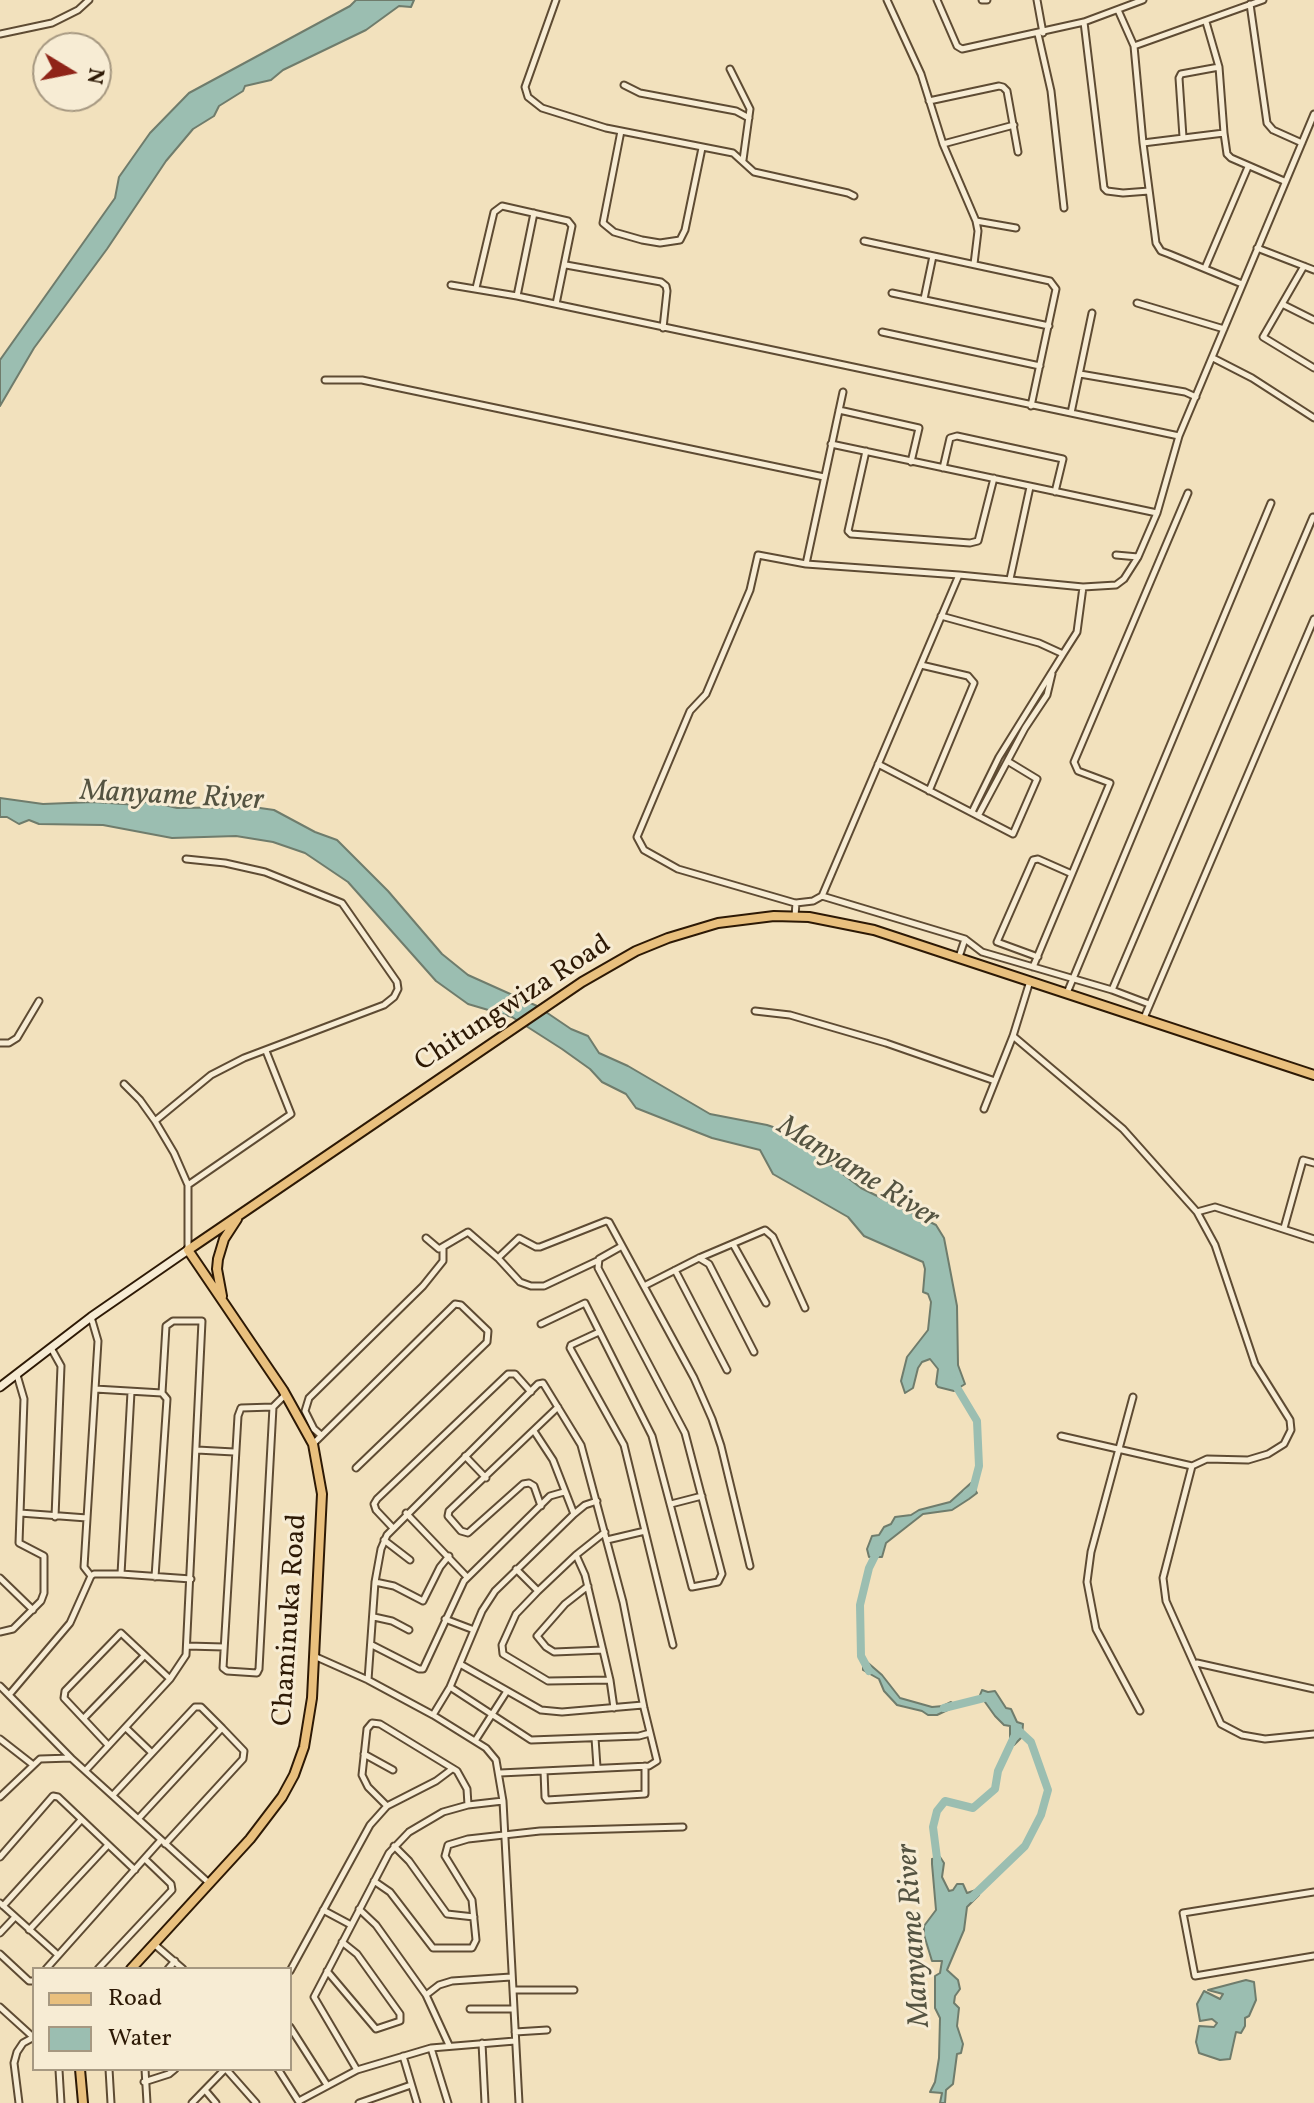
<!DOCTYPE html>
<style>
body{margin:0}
#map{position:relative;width:1314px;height:2103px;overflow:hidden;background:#f2e1bd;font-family:Vollkorn,serif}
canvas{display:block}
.legend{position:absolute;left:32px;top:1967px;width:260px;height:104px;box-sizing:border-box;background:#f7ecd4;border:2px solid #a69881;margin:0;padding:10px 14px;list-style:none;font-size:24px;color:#2d1905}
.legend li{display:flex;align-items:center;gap:16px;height:40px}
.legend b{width:40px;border:2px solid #a69881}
.north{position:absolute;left:32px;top:32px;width:80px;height:80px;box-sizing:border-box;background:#f7ecd4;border:2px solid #a69881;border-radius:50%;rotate:100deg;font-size:22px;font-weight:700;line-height:32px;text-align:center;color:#2d1905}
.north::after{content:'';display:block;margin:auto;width:28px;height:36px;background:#8f2418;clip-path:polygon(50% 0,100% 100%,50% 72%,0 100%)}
</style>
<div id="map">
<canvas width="1314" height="2103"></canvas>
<ul class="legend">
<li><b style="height:10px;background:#e9c07e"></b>Road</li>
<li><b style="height:22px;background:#9bbeb1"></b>Water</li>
</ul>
<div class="north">N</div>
</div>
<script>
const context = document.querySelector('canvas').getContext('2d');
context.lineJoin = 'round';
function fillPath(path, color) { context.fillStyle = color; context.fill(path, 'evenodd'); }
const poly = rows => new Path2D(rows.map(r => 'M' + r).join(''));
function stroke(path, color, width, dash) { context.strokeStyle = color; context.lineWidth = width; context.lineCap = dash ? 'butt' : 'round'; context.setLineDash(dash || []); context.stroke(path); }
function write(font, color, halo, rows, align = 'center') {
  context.font = font + ' Vollkorn,serif'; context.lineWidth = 6; context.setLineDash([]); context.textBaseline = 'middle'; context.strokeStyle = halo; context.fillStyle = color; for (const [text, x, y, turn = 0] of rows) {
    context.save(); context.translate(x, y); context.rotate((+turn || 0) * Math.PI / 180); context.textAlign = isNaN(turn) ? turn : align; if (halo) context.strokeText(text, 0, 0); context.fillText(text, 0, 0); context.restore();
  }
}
const water = poly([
 [356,0,414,0,411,7,399,6,366,30,283,70,271,80,245,86,243,91,219,106,214,116,193,129,166,161,107,249,34,348,0,406,0,360,115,198,119,177,150,133,189,93,350,6,356,0],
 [0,798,43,804,94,802,138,805,148,801,177,808,253,807,274,810,315,832,337,840,388,891,442,954,468,975,537,1006,571,1029,588,1036,599,1053,628,1066,710,1114,767,1125,788,1132,861,1188,936,1225,944,1238,957,1306,958,1365,965,1384,954,1391,938,1387,936,1384,938,1369,930,1359,922,1362,918,1368,913,1388,905,1393,901,1381,907,1357,928,1330,931,1302,928,1294,923,1292,925,1269,923,1262,864,1236,848,1217,773,1174,760,1150,712,1138,636,1108,626,1094,602,1082,590,1069,562,1049,512,1017,468,1004,436,981,348,882,305,853,273,842,236,836,172,838,103,825,39,824,29,820,19,824,7,817,0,817,0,798],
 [971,1483,977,1493,969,1499,952,1510,923,1514,886,1543,882,1557,869,1557,867,1549,872,1536,879,1535,884,1527,891,1524,895,1517,911,1515,919,1510,950,1502,971,1483],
 [867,1662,882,1675,900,1698,932,1707,943,1706,951,1702,956,1706,937,1715,928,1715,922,1711,897,1705,884,1691,879,1679,863,1670,863,1663,867,1662],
 [982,1690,988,1692,995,1691,1006,1708,1011,1709,1017,1722,1023,1724,1022,1737,1014,1745,1010,1744,1010,1726,1004,1725,995,1716,980,1695,982,1690],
 [940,1857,944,1863,942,1877,949,1891,953,1890,957,1884,963,1884,967,1893,976,1890,979,1895,967,1907,964,1930,947,1970,958,1980,960,1989,955,1996,954,2003,959,2008,957,2026,963,2044,961,2053,957,2054,953,2084,946,2090,945,2103,940,2103,942,2093,930,2092,935,2082,939,2058,940,2018,935,2008,935,1976,940,1973,942,1961,932,1961,924,1935,924,1926,936,1910,932,1864,932,1859,940,1857],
 [1246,1980,1254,1982,1256,2000,1249,2016,1245,2018,1245,2026,1241,2033,1236,2032,1230,2059,1220,2060,1199,2053,1196,2042,1199,2026,1214,2027,1217,2023,1212,2019,1200,2021,1197,2004,1204,1991,1220,1999,1223,1994,1208,1990,1246,1980]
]);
const river = poly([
 [953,1381,977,1421,979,1466,973,1489,967,1493],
 [869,1671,861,1656,860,1605,869,1568,878,1550],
 [944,1708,988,1697],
 [938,1866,933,1827,937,1811,945,1801,973,1808,995,1789,998,1771,1014,1737],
 [971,1898,1025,1846,1041,1815,1048,1790,1031,1742,1017,1729]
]);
const minor = poly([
 [556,0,525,87,528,97,542,108,606,128,733,153,754,172,848,193,854,196],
 [887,0,921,74,943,144,976,221,978,231,974,264],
 [937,0,957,46,962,49,1084,22,1143,0],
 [982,0,987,0],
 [1037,0,1043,33],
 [1250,4,1267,123,1273,130,1302,143],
 [1118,10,1134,46,1143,143,1156,243,1161,251,1169,254,1242,284],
 [1084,22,1104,188,1107,191,1123,193,1149,191],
 [0,34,52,23,78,10,89,0],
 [1038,34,1051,91,1064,208],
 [1134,46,1263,0],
 [730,69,750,109,743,160],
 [624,85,640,93,736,111,749,118],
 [929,101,999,86,1003,87,1007,91,1018,152],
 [621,131,603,223,614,232,642,240,660,243,680,240,685,230,702,148],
 [1224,133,1227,154,1231,158,1284,181],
 [1183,137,1179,78,1181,74,1219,67],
 [1143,143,1224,133,1219,67,1206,22],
 [943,144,1014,125],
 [976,221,1016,228],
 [864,241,1050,281,1056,289,1031,406],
 [1257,248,1314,270],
 [566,265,661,282,666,286,667,291,663,328],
 [1304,266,1263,337,1314,368],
 [1205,268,1248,167],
 [451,285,517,296,1071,413,1092,313],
 [476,288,494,212,502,206,568,221,572,226,556,304],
 [892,293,1049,326],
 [517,296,534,213],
 [924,299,933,256],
 [1137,303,1224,329],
 [1282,304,1314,320],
 [882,332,1040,366],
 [1213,358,1252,378,1314,418],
 [1080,374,1185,392,1196,397],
 [325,380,362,380,824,477],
 [839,410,919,428,911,462],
 [1071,413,1179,436],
 [831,444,1157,513],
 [866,451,848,531,851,534,970,543,978,541,994,478],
 [943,468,950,438,957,436,1063,459,1055,492],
 [1116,555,1138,557],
 [806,564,843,392],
 [1010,579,1030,487],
 [941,616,1039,643,1063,654,999,757,972,812],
 [1063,654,1077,632,1083,587],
 [921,665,968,676,974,683,929,791],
 [878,764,1013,834,1037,779,1009,762],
 [978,816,1025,728,1047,695,1052,674],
 [822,896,965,939,959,957],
 [795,903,678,869,644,850,637,837,690,711,706,694,750,590,758,555,806,564,959,575],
 [795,916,796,903,813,901,822,896,959,575,1083,587,1116,585,1124,579,1138,557,1157,513,1179,436,1314,114],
 [965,939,982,952,1112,990,1149,1004],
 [1038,957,997,942,1033,860,1038,859,1072,874],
 [1033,967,1110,783,1078,771,1074,762,1188,493],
 [1112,990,1313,517],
 [1067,993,1271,503],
 [755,1011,790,1015,886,1043,995,1081],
 [1144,1018,1314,619],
 [1013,1036,1123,1129,1197,1212,1215,1245,1255,1364,1290,1420,1291,1430,1284,1444,1268,1454,1248,1460,1207,1459,1192,1466,1163,1578,1166,1601,1221,1724,1242,1735,1265,1739,1314,1734],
 [0,1043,9,1043,17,1038,39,1001],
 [124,1084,140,1100,155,1121,174,1153,188,1185,188,1250],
 [984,1109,1013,1036,1030,981],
 [155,1121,211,1075,244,1058,384,1005,394,997,398,989,397,982,342,903,265,872,225,863,186,859],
 [188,1185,291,1114,266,1051],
 [1197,1212,1215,1207,1314,1239],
 [1284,1228,1303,1160,1314,1163],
 [426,1238,439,1249,468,1232,498,1258,519,1238,536,1247,540,1247,606,1221,609,1222,694,1378,712,1419,721,1446,750,1566],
 [733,1244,766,1303],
 [498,1258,520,1282,531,1286,544,1286,597,1261],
 [699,1258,709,1264,754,1352],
 [675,1270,727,1370],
 [644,1286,699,1258,765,1230,773,1237,805,1308],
 [91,1317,98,1341,84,1567,91,1576,94,1574,121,1574,191,1579],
 [541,1324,585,1303,652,1436,692,1587,718,1582,722,1574,685,1433,598,1268,599,1259,622,1246],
 [599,1332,571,1345,570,1348,624,1445,645,1531,607,1540],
 [51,1348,61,1366,55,1517],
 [95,1389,162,1393,167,1399,155,1577],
 [1133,1397,1091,1552,1087,1582,1096,1629,1140,1711],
 [273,1407,259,1669,257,1673,227,1671,223,1668,238,1416,241,1408,273,1407,286,1394],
 [534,1431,553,1460,574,1514],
 [321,1435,314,1429,305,1411,309,1398,423,1286,443,1261,443,1248],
 [1061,1436,1192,1466],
 [313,1444,455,1304,461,1305,488,1331,487,1342,356,1468],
 [197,1450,234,1452],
 [465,1456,486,1478],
 [671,1504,702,1496],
 [541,1506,534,1486,529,1483,523,1484,468,1533,461,1531,448,1516,449,1511,558,1407],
 [20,1513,87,1518],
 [406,1513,467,1577],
 [392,1527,376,1510,374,1504,377,1499,508,1374,515,1374,531,1392],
 [645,1531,673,1645],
 [384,1540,410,1560],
 [576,1555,585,1575,610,1680,614,1708],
 [516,1569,538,1591,516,1614,502,1645,503,1654,548,1681,610,1680],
 [121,1574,131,1392],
 [0,1578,33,1610],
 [375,1582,394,1586,423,1601,440,1567,449,1556],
 [588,1586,565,1604,537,1636,546,1647,554,1652,603,1650],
 [538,1591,576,1555,605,1532],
 [374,1617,392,1621,409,1630],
 [445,1619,474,1630],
 [0,1632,13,1629,41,1601,44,1593,44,1556,19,1543,24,1399,17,1375],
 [372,1645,419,1669,423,1669,464,1581,550,1496,564,1492],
 [187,1646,224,1647],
 [314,1656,368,1680,433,1715,486,1748,496,1760,503,1801,519,2103],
 [1197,1663,1314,1689],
 [460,1664,541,1710,562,1712,643,1705],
 [368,1680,375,1582,381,1549,387,1535,538,1384,543,1383,581,1445,623,1602,644,1708,657,1761,649,1766,500,1773],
 [0,1686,9,1695],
 [450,1687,531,1740,639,1736,650,1733],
 [433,1715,450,1687,482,1611,495,1591,574,1514,585,1505,597,1501],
 [84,1718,144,1656],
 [126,1728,152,1753],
 [595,1738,597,1767],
 [0,1739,32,1764],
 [475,1741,507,1691],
 [108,1745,64,1698,65,1691,121,1633,170,1679],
 [364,1754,393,1770],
 [71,1758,9,1695,70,1623,91,1576],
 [86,1770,170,1679,186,1655,202,1321,173,1321,166,1326,162,1393],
 [544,1771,545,1797,547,1800,645,1794,645,1766],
 [113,1795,195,1707,201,1707,222,1728,139,1818],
 [0,1797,40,1759,71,1758,209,1883],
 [387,1806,368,1787,362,1775,367,1729,372,1723,380,1724,457,1771,467,1789,468,1805],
 [165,1844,243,1759,244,1751,222,1728],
 [394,1846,409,1861,447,1914,474,1917],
 [0,1857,53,1796,58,1797,135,1870],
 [374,1881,390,1892,433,1948,472,1948,476,1940,472,1900,445,1856,448,1845,468,1839,540,1831,683,1827],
 [1314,1892,1183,1913,1195,1976,1314,1956],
 [0,1903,58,1955],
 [3,1906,81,1820],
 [359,1909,376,1925,426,1995,449,2045],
 [323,1910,351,1925],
 [29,1930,108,1845],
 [0,1933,15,1917],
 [154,1944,183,1969],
 [0,1954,29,1981,34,1981],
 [46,1969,161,1840],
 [98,1969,172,1890,171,1884,145,1859],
 [168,1969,175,1961],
 [290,1971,370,1825,387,1806,436,1781,452,1769],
 [327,1971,376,2029,400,2021,400,2014,357,1954,342,1942],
 [513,1990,574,1990],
 [426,1995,439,1985,452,1981,511,1977],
 [0,2007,33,2037],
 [470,2009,514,2009],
 [290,2027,327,2085],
 [515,2032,547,2030],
 [482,2043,485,2103],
 [431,2048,448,2103],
 [403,2056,417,2103],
 [109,2069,111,2103],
 [145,2069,147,2103],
 [226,2069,256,2103],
 [278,2069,299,2102],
 [59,2070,61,2103],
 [357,2070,314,1997,389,1853,409,1832,443,1812,468,1805,503,1801],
 [144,2082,169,2074,175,2069],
 [205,2090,216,2103],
 [299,2101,357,2070,431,2048,515,2041],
 [19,2103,14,2063,17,2052,23,2043,34,2037],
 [192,2103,225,2069],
 [359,2103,411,2085]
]);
const secondary = poly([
 [0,1387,91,1317,188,1250]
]);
const primary = poly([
 [222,1296,217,1269,218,1259,224,1239,237,1219],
 [131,1969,250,1839,282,1797,294,1775,304,1747,312,1698,322,1494,313,1444,283,1390,188,1250,582,982,636,951,668,938,718,923,774,916,809,917,874,930,1314,1075],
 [80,2069,83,2103]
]);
const streetNames = [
 ["Chitungwiza Road",514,1005,-33],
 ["Chaminuka Road",292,1620,-86]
];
const waterNames = [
 ["Manyame River",172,798,3],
 ["Manyame River",857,1174,32],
 ["Manyame River",916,1935,-94]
];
fillPath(water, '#9bbeb1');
stroke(water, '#6f7c6c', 2);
stroke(river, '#9bbeb1', 8);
stroke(minor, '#5e4b33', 9);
stroke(secondary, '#2d1905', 11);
stroke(primary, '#2d1905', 12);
stroke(minor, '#f7ecd4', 5);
stroke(secondary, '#f7ecd4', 7);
stroke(primary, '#e9c07e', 8);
write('28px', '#2d1905', '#f7ecd4', streetNames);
write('italic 30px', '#545341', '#f7ecd4', waterNames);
</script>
